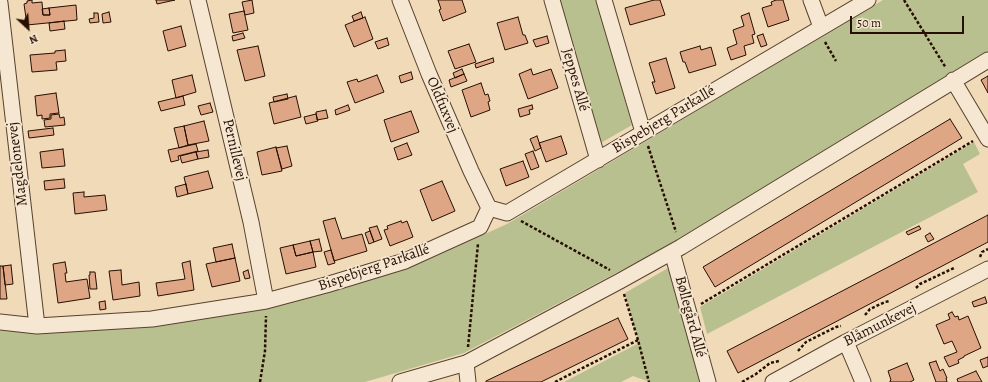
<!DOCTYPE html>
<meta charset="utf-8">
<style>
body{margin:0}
#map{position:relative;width:988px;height:382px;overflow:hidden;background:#f0dab8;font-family:Alegreya,serif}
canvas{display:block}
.north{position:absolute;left:8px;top:8px;width:40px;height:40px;-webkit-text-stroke:3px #f5e7d1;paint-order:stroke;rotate:154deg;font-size:11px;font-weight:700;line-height:16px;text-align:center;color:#260f01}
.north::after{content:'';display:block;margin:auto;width:14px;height:18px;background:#260f01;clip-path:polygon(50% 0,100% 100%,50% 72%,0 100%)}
.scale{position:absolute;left:850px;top:16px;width:114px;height:18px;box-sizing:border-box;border:2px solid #260f01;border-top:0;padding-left:5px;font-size:12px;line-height:14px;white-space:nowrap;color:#260f01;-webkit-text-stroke:3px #f5e7d1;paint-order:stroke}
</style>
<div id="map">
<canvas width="988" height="382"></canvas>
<div class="north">N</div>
<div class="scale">50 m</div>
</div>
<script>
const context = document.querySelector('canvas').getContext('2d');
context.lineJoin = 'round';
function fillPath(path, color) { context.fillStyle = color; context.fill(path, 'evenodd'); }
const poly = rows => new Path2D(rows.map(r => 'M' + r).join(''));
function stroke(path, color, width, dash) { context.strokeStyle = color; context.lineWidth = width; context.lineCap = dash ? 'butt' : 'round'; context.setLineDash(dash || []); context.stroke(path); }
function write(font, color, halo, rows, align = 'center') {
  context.font = font + ' Alegreya,serif'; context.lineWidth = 3.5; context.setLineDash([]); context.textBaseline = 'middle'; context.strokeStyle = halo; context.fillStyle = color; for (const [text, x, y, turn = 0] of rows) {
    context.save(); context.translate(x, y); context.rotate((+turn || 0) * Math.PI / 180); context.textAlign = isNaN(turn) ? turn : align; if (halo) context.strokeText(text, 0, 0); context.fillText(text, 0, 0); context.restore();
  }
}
const green = poly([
 [557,0,597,0,632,125,599,144],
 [883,0,988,0,988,52,677,241,464,353,365,382,0,382,0,330,258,309,341,289,423,262,507,224],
 [974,142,980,154,963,164,978,192,707,334,700,307],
 [668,268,700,382,650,382,633,376,621,382,564,382,639,343,625,293]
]);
const building = poly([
 [32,0,32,3,42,2,43,15,50,15,49,8,76,5,77,20,27,25,24,4,27,3,27,1,32,0],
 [156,0,175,0,157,4,156,0],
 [252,0,254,13,245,15,242,2,252,0],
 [438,0,462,0,466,12,443,21,439,10,441,9,438,0],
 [654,0,660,0,665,15,630,25,625,8,654,0],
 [776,0,783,0,789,20,768,27,762,8,772,5,771,2,776,0],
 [49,8,50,15,43,15,42,9,49,8],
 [244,11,248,30,233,33,229,14,244,11],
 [109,12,111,22,103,23,102,14,109,12],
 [361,12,363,18,354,21,352,16,361,12],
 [94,13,98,13,99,22,90,23,89,19,94,18,94,13],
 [749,13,755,34,752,35,754,43,744,46,746,55,731,60,727,48,737,44,733,30,744,26,741,16,749,13],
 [365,17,373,39,354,47,345,25,365,17],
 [518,17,523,35,525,35,528,43,505,50,497,23,518,17],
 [64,21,65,29,50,31,49,23,64,21],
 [181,26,186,46,168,51,163,31,181,26],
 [243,33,245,38,233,41,232,36,243,33],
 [763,34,767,45,761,47,757,36,763,34],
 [547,36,549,43,536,47,533,40,547,36],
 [387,38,389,45,378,49,375,42,387,38],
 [469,44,476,62,455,69,448,51,469,44],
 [258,46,265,76,245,81,237,50,258,46],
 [700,46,701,50,711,47,716,65,689,73,685,62,683,62,680,52,700,46],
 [65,50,66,61,56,62,57,70,32,72,30,55,55,53,55,51,65,50],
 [493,58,494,62,476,68,475,64,493,58],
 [666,58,675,88,656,94,652,82,655,82,649,63,666,58],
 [462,69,464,74,455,78,453,73,462,69],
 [531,69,533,75,551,69,558,88,528,99,519,74,531,69],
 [411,72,413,79,401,83,399,76,411,72],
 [464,74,467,81,451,87,449,80,464,74],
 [192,75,196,92,176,98,172,80,192,75],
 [377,75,384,92,355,103,347,82,357,79,358,82,377,75],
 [988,76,988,93,981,80,988,76],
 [481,83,485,95,488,94,490,101,488,102,490,110,471,117,462,90,481,83],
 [56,93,59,113,50,114,50,118,42,119,42,115,37,116,35,96,56,93],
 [287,94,288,99,274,102,273,97,287,94],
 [183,96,185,105,161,111,158,102,183,96],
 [296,96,301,117,274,124,269,103,296,96],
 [210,103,213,112,201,115,198,106,210,103],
 [348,105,350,110,336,115,335,110,348,105],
 [532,105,533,109,529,110,530,114,520,117,518,109,532,105],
 [326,110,328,118,317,120,316,112,326,110],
 [411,111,419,132,391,142,384,120,411,111],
 [59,114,60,118,64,117,65,125,45,127,44,120,51,119,51,115,59,114],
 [316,114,318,121,306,124,304,117,316,114],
 [950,119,962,138,715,287,703,267,950,119],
 [204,121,209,141,188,145,184,126,204,121],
 [184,126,188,145,179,148,174,128,184,126],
 [53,128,54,135,29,138,28,131,53,128],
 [537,136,541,148,535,151,530,139,537,136],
 [561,136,567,154,546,162,539,143,561,136],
 [407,143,412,155,398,160,394,148,407,143],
 [196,144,198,151,178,156,179,160,171,162,168,150,196,144],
 [287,146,292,166,282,169,276,148,287,146],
 [276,147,282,171,262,175,257,152,276,147],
 [63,149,65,166,42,168,40,152,63,149],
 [208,150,209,157,198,159,196,152,208,150],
 [533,151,539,167,531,170,525,154,533,151],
 [196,152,198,159,182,163,180,156,196,152],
 [523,161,529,177,506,186,500,169,523,161],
 [208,171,213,188,188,194,184,177,208,171],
 [64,179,65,188,45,190,44,181,64,179],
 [442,181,455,211,432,221,420,190,442,181],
 [186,184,188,194,177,197,175,187,186,184],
 [84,192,84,197,105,195,107,210,75,214,73,193,84,192],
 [988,215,988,242,738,373,727,351,988,215],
 [335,218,342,239,362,234,367,251,334,261,323,221,335,218],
 [401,221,402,223,407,221,413,237,390,246,384,230,388,229,387,226,401,221],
 [377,226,382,239,374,242,369,228,377,226],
 [919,226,921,229,908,235,906,232,919,226],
 [370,231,374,242,369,244,365,233,370,231],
 [930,233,934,239,928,242,925,236,930,233],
 [319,239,322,251,313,252,310,241,319,239],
 [310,241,313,252,296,256,293,245,310,241],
 [232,244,235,258,216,262,213,248,232,244],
 [293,245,296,256,313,252,316,267,286,274,280,248,293,245],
 [331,250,335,263,328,265,324,252,331,250],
 [235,258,240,281,212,287,206,264,235,258],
 [190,261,194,290,158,296,156,283,185,279,182,263,190,261],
 [65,262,67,273,65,273,66,282,87,279,90,298,58,303,53,264,65,262],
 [11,265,13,284,5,285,3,266,11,265],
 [0,266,3,266,7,299,0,299,0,266],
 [121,270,122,285,139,282,140,296,113,300,109,271,121,270],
 [248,270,250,278,245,279,243,272,248,270],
 [90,272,95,272,97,289,90,289,89,275,90,275,90,272],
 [985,297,987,303,974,307,972,302,985,297],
 [105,301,106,309,100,310,99,302,105,301],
 [952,312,955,317,958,316,959,320,968,316,981,348,964,356,964,357,958,360,959,363,949,367,944,357,957,352,952,341,944,344,936,325,950,319,948,314,952,312],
 [618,318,628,339,541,382,486,382,486,381,618,318],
 [988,357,988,366,983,368,980,360,988,357],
 [936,361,940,371,943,369,947,378,946,378,947,382,936,382,929,363,936,361],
 [907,363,914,380,910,382,890,382,890,381,891,380,888,371,907,363],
 [976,371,982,382,958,382,957,379,976,371]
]);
const path = poly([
 [904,0,946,68],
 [825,42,836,61],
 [648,146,676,232],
 [521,221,610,270],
 [980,257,982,252,988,249],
 [916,288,920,284,954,268],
 [624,294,638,340,649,382],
 [701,304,973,141],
 [865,315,870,309,885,302,890,301],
 [468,347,478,244],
 [798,351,806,342,836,327,841,326],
 [260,382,265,351,266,316],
 [555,382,638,340],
 [742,382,756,374,770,363,779,361]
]);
const minor = poly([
 [198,0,251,222,266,301],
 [400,0,429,74,471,171,489,208],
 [552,0,598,160],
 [604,0,643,132],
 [811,0,821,27],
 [0,3,37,326],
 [953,80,988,139],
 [489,208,507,213,868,0],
 [672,252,708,382],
 [0,322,37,326,152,319,266,301,326,285,405,261,480,227,489,208],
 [846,342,863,382],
 [466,363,468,382],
 [400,382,466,363,620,281,681,247,988,60],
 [773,382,846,342,988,269]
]);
const streetNames = [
 ["Jeppes Allé",575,80,74],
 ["Oldfuxvej",442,105,67],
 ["Bispebjerg Parkallé",664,120,-31],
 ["Pernillevej",234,150,77],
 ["Magdelonevej",18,164,-97],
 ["Bispebjerg Parkallé",374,268,-19],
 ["Bøllegård Allé",690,317,75],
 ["Blåmunkevej",880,325,-27]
];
fillPath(green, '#b9c08f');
fillPath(building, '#dfa685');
stroke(building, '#260f01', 1);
stroke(minor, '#58422f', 17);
stroke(path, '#260f01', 2.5, [3, 2]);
stroke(minor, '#f5e7d1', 15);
write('15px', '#260f01', '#f5e7d1', streetNames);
</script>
